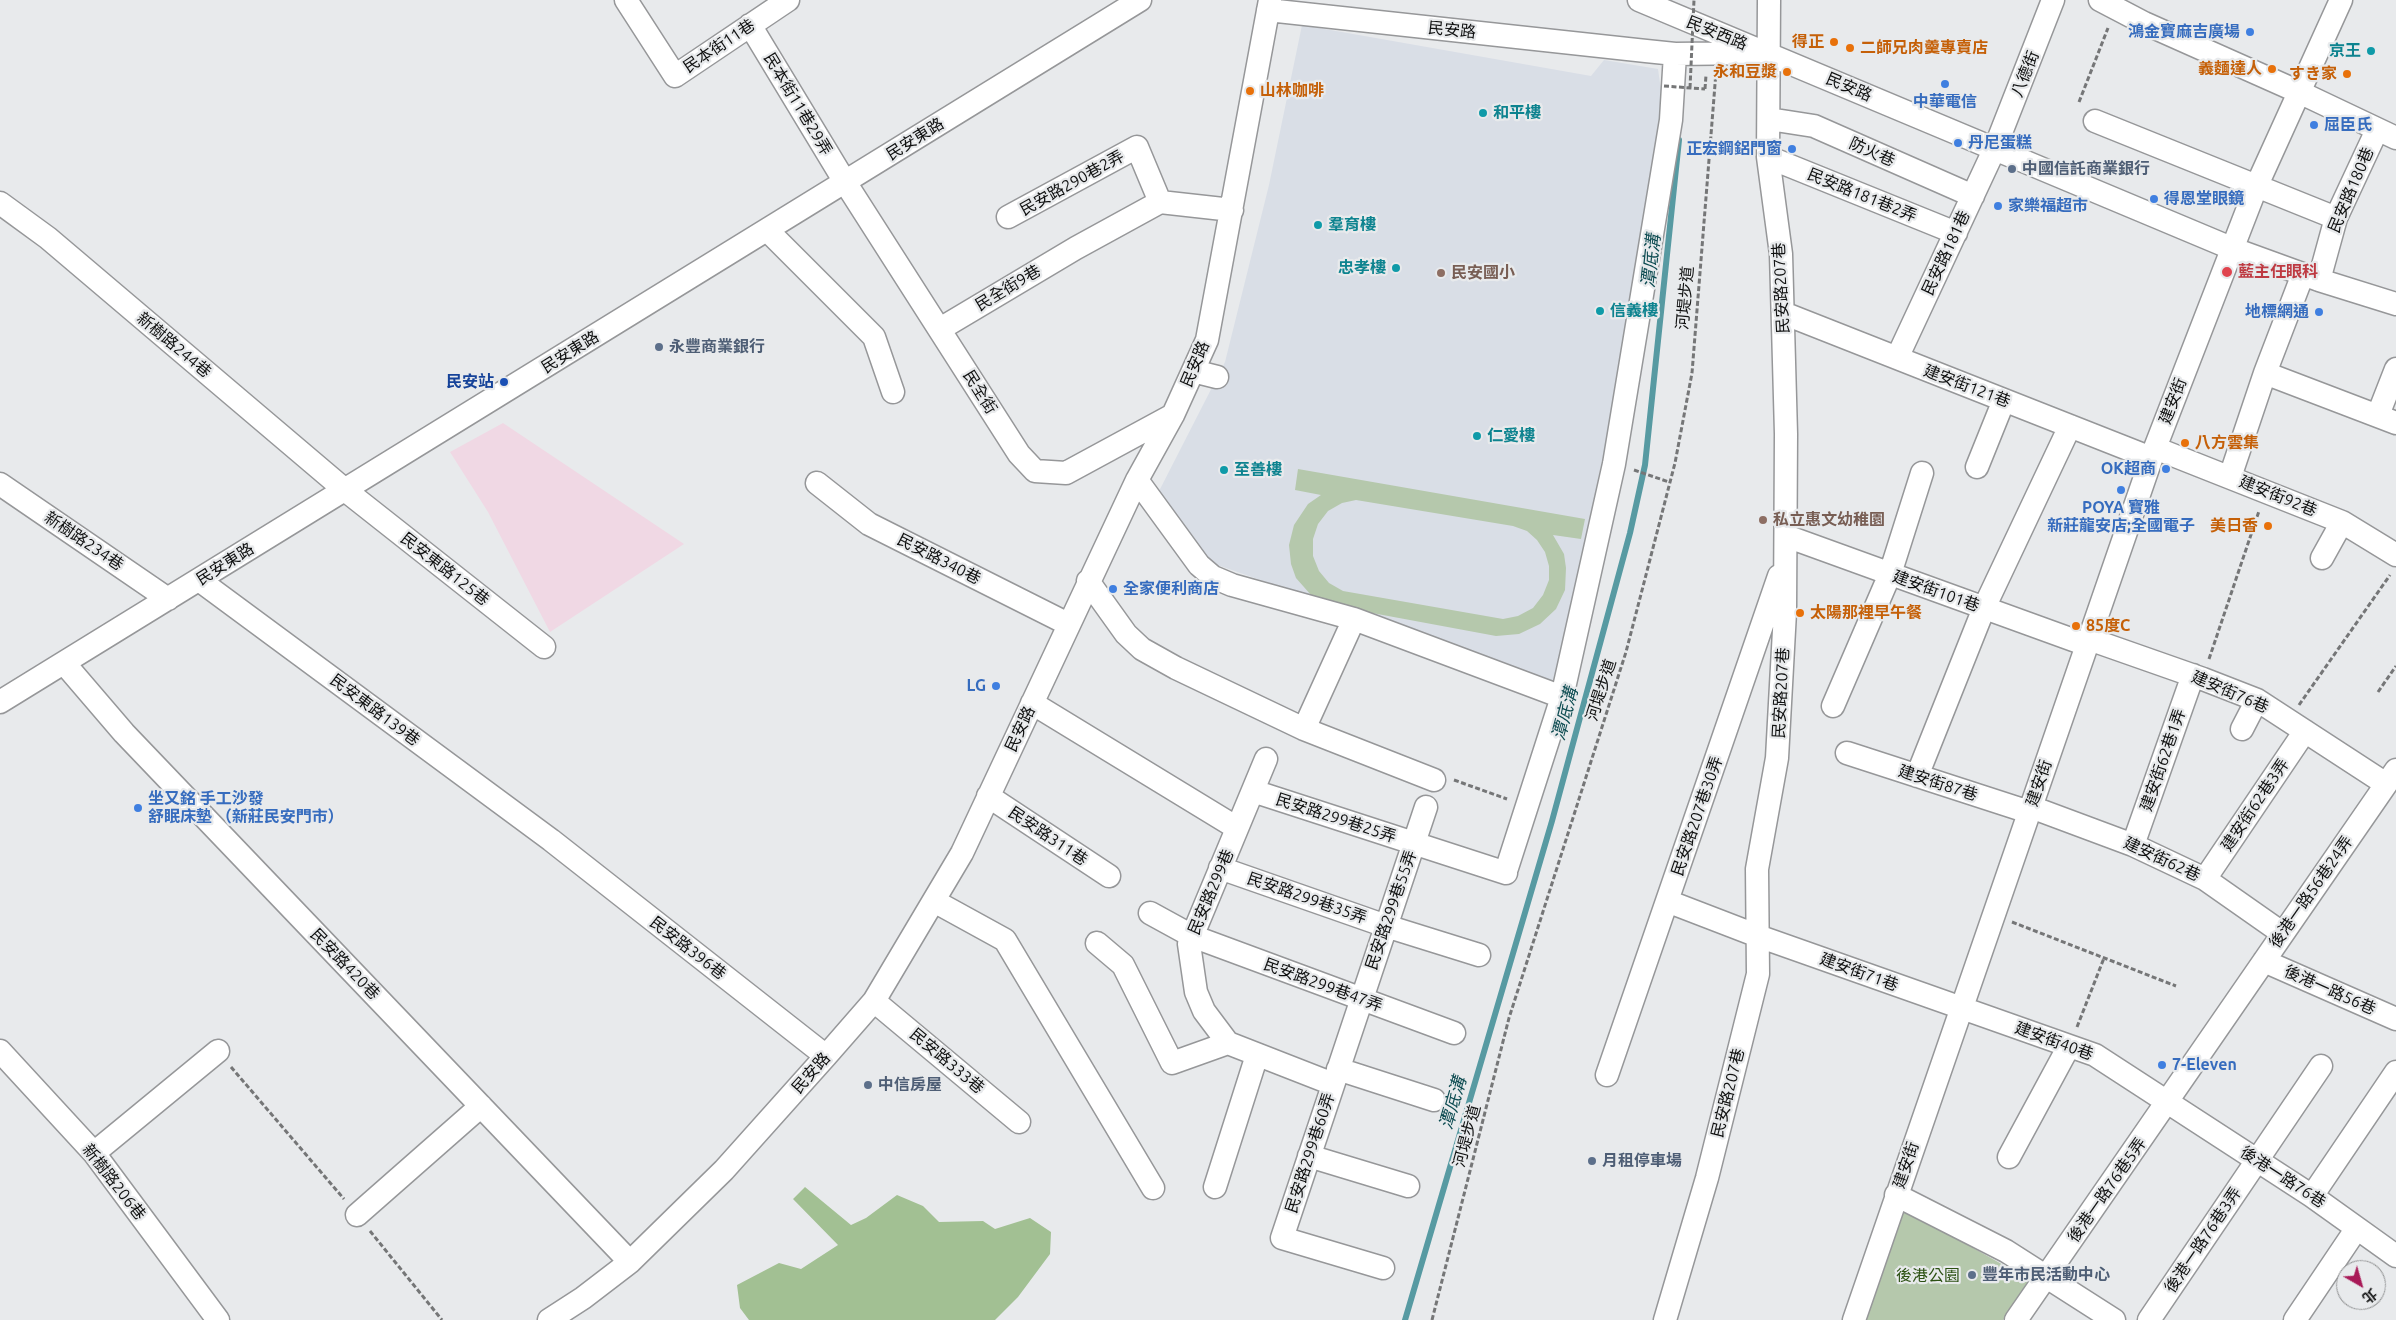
<!DOCTYPE html>
<meta charset="utf-8">
<style>
body{margin:0}
#map{position:relative;width:2396px;height:1320px;overflow:hidden;background:#e8eaec;font-family:Ubuntu,"Noto Sans TC",sans-serif}
canvas{display:block}
.north{position:absolute;left:2336px;top:1260px;width:50px;height:50px;box-sizing:border-box;background:#e8eaec;border:1px solid #929394;border-radius:50%;rotate:142deg;font-size:14px;font-weight:700;line-height:20px;text-align:center;color:#101111}
.north::after{content:'';display:block;margin:auto;width:18px;height:22px;background:#a81957;clip-path:polygon(50% 0,100% 100%,50% 72%,0 100%)}
</style>
<div id="map">
<canvas width="2396" height="1320"></canvas>
<div class="north">北</div>
</div>
<script>
const context = document.querySelector('canvas').getContext('2d');
context.lineJoin = 'round';
function fillPath(path, color) { context.fillStyle = color; context.fill(path, 'evenodd'); }
const poly = rows => new Path2D(rows.map(r => 'M' + r).join(''));
function stroke(path, color, width, dash) { context.strokeStyle = color; context.lineWidth = width; context.lineCap = dash ? 'butt' : 'round'; context.setLineDash(dash || []); context.stroke(path); }
function write(font, color, halo, rows, align = 'center') {
  context.font = font + ' Ubuntu,"Noto Sans TC","Noto Sans JP",sans-serif'; context.lineWidth = 4.5; context.setLineDash([]); context.textBaseline = 'middle'; context.strokeStyle = halo; context.fillStyle = color; for (const [text, x, y, turn = 0] of rows) {
    context.save(); context.translate(x, y); context.rotate((+turn || 0) * Math.PI / 180); context.textAlign = isNaN(turn) ? turn : align; if (halo) context.strokeText(text, 0, 0); context.fillText(text, 0, 0); context.restore();
  }
}
const built = poly([
 [1302,25,1591,76,1604,60,1658,69,1665,118,1604,451,1555,684,1212,563,1156,497,1225,362,1269,185]
]);
const industrial = poly([
 [503,423,684,544,550,632,488,512,450,452]
]);
const green = poly([
 [1298,469,1585,519,1581,539,1553,535,1564,554,1566,568,1565,590,1556,609,1540,624,1519,634,1496,636,1329,605,1311,595,1296,578,1291,564,1289,545,1294,525,1308,504,1321,495,1295,490],
 [1356,500,1513,526,1527,531,1537,540,1545,552,1549,566,1549,580,1543,595,1533,608,1518,616,1503,619,1343,591,1329,583,1319,571,1313,556,1313,539,1318,524,1328,511,1342,503],
 [1904,1209,2030,1280,2003,1320,1866,1320]
]);
const forest = poly([
 [805,1187,851,1225,866,1218,897,1195,923,1206,939,1222,983,1221,995,1229,1030,1218,1051,1232,1050,1254,1018,1297,995,1320,749,1320,740,1308,737,1285,779,1263,801,1269,838,1245,793,1199]
]);
const stream = poly([
 [1405,1320,1552,821,1630,533,1645,465,1679,140]
]);
const path = poly([
 [1705,89,1706,75],
 [2079,102,2108,28],
 [1634,470,1669,482],
 [2209,659,2259,511],
 [2378,692,2396,666],
 [2299,705,2390,575],
 [1454,780,1507,799],
 [2012,922,2176,986],
 [2077,1027,2104,958],
 [231,1067,344,1199],
 [370,1231,442,1320],
 [1432,1320,1509,1018,1626,652,1675,463,1692,373,1716,72]
]);
const minor = poly([
 [626,0,675,76,788,0],
 [1639,0,2231,248,2319,280,2396,304],
 [2100,0,2144,23,2299,92,2396,138],
 [1268,10,1646,51,1675,54,1755,53],
 [750,25,845,182,1019,454,1035,471,1066,473,1173,415],
 [1769,119,1814,126,1973,196],
 [2095,121,2336,218],
 [1768,157,1956,233],
 [0,203,48,238,345,490,544,647],
 [1008,217,1137,147,1160,202],
 [767,230,874,337,893,392],
 [2319,280,2336,218,2377,130],
 [1783,313,2151,458],
 [940,329,1076,248,1160,202,1232,210],
 [1897,358,1995,148,2053,0],
 [1193,371,1217,377],
 [2265,373,2396,423],
 [2378,415,2396,369],
 [2155,448,2342,522,2396,555],
 [1977,467,2004,400],
 [2230,477,2265,373,2303,274],
 [1137,480,1199,565,1213,577,1232,585,1354,619,1562,697],
 [817,483,869,524,1068,624],
 [0,484,168,599],
 [1786,536,2087,645],
 [2322,558,2342,522],
 [199,580,551,840,826,1056],
 [1088,581,1126,634,1142,649,1176,668,1304,729,1434,780],
 [2089,639,2203,679,2257,700,2386,784],
 [64,663,124,733,630,1262],
 [0,702,1140,0],
 [1032,703,1237,828],
 [1833,706,1890,574,1922,473],
 [1304,729,1354,619],
 [2242,729,2257,700],
 [1847,753,2029,812],
 [1266,759,1189,944,1196,992,1204,1011,1228,1043,1333,1084],
 [1917,776,1984,608,2070,426],
 [1253,791,1506,873],
 [988,796,1109,876],
 [2031,807,2133,845,2205,879,2282,933],
 [2133,845,2193,675],
 [1220,868,1386,926,1479,955],
 [1507,868,1562,697,1614,464,1671,120,1675,54],
 [2205,879,2305,731],
 [934,901,1005,940,1153,1188],
 [1667,901,1758,936,2095,1055,2312,1196,2396,1256],
 [1150,913,1192,936,1454,1033],
 [1097,943,1123,965,1172,1063,1228,1043],
 [2264,961,2396,1019],
 [874,1001,1019,1122],
 [0,1051,94,1153,218,1320],
 [1338,1069,1434,1100],
 [1607,1075,1779,576],
 [94,1153,218,1051],
 [1309,1156,1408,1186],
 [2009,1157,2069,1046],
 [1215,1187,1257,1055],
 [1896,1195,2006,1251,2114,1320],
 [2312,1196,2396,1072],
 [357,1215,481,1106],
 [1383,1268,1282,1238,1426,807],
 [549,1320,583,1298,630,1262,724,1170,826,1056,874,1001,962,853,1137,480,1173,415,1207,340,1270,0],
 [1665,1320,1707,1178,1758,974,1757,869,1777,758,1785,612,1786,434,1781,254,1768,157,1769,0],
 [1854,1320,2155,448,2257,185,2341,0],
 [2016,1320,2396,770],
 [2149,1320,2321,1066],
 [2295,1320,2357,1228]
]);
const pathBridge = poly([
 [1664,86,1705,89],
 [1690,88,1694,0]
]);
const markers = [
 [2250,32,5,"#3f7fe0"],
 [1834,42,5,"#e8710a"],
 [1850,48,5,"#e8710a"],
 [2371,51,5,"#0f9aa8"],
 [2272,69,5,"#e8710a"],
 [1787,72,5,"#e8710a"],
 [2347,74,5,"#e8710a"],
 [1945,84,5,"#3f7fe0"],
 [1250,91,5,"#e8710a"],
 [1483,113,5,"#0f9aa8"],
 [2314,125,5,"#3f7fe0"],
 [1958,143,5,"#3f7fe0"],
 [1792,149,5,"#3f7fe0"],
 [2012,169,5,"#5c6f8a"],
 [2154,199,5,"#3f7fe0"],
 [1998,206,5,"#3f7fe0"],
 [1318,225,5,"#0f9aa8"],
 [1396,268,5,"#0f9aa8"],
 [2227,272,6,"#e0444e"],
 [1441,273,5,"#8d6e63"],
 [1600,311,5,"#0f9aa8"],
 [2319,312,5,"#3f7fe0"],
 [659,347,5,"#5c6f8a"],
 [504,382,5,"#1a4fb4"],
 [1477,436,5,"#0f9aa8"],
 [2185,443,5,"#e8710a"],
 [2166,469,5,"#3f7fe0"],
 [1224,470,5,"#0f9aa8"],
 [2121,490,5,"#3f7fe0"],
 [1763,520,5,"#8d6e63"],
 [2268,526,5,"#e8710a"],
 [1113,589,5,"#3f7fe0"],
 [1800,613,5,"#e8710a"],
 [2076,626,5,"#e8710a"],
 [996,686,5,"#3f7fe0"],
 [138,808,5,"#3f7fe0"],
 [2162,1065,5,"#3f7fe0"],
 [868,1085,5,"#5c6f8a"],
 [1592,1161,5,"#5c6f8a"],
 [1972,1275,5,"#5c6f8a"]
];
const streetNames = [
 ["民安路",1452,30,6],
 ["民安西路",1717,33,22],
 ["民本街11巷",719,46,-34],
 ["八德街",2025,74,-68],
 ["民安路",1849,87,23],
 ["民本街11巷29弄",798,104,59],
 ["民安東路",915,139,-32],
 ["防火巷",1872,152,24],
 ["民安路290巷2弄",1072,183,-29],
 ["民安路180巷",2351,190,-67],
 ["民安路181巷2弄",1862,195,22],
 ["民安路181巷",1946,253,-65],
 ["民全街9巷",1008,288,-31],
 ["民安路207巷",1781,288,-93],
 ["河堤步道",1685,298,-85],
 ["新樹路244巷",174,345,40],
 ["民安東路",570,352,-32],
 ["民安路",1195,364,-67],
 ["建安街121巷",1967,386,21],
 ["民全街",980,392,58],
 ["建安街",2173,401,-69],
 ["建安街92巷",2278,496,22],
 ["新樹路234巷",84,541,34],
 ["民安路340巷",939,559,27],
 ["民安東路",225,564,-32],
 ["民安東路125巷",445,569,38],
 ["建安街101巷",1936,591,20],
 ["河堤步道",1601,690,-72],
 ["建安街76巷",2230,692,23],
 ["民安路207巷",1781,693,-87],
 ["民安東路139巷",375,710,37],
 ["民安路",1020,729,-65],
 ["建安街62巷1弄",2163,760,-71],
 ["建安街87巷",1938,783,18],
 ["建安街",2039,783,-71],
 ["建安街62巷3弄",2255,805,-56],
 ["民安路207巷30弄",1697,816,-71],
 ["民安路299巷25弄",1336,818,18],
 ["民安路311巷",1048,836,34],
 ["建安街62巷",2162,859,25],
 ["民安路299巷",1211,892,-67],
 ["後港一路56巷24弄",2311,892,-55],
 ["民安路299巷35弄",1307,898,19],
 ["民安路299巷55弄",1391,910,-71],
 ["民安路396巷",688,948,38],
 ["民安路420巷",345,964,46],
 ["建安街71巷",1859,972,20],
 ["民安路299巷47弄",1323,985,20],
 ["後港一路56巷",2330,990,24],
 ["建安街40巷",2054,1041,20],
 ["民安路333巷",947,1061,40],
 ["民安路",811,1073,-48],
 ["民安路207巷",1728,1093,-76],
 ["河堤步道",1467,1136,-75],
 ["民安路299巷60弄",1310,1153,-72],
 ["建安街",1906,1165,-71],
 ["後港一路76巷",2283,1177,33],
 ["新樹路206巷",114,1182,52],
 ["後港一路76巷5弄",2107,1190,-55],
 ["後港一路76巷3弄",2203,1240,-56]
];
const shopNames = [
 ["鴻金寶麻吉廣場",2240,32,"right"],
 ["中華電信",1945,102,"center"],
 ["屈臣氏",2324,125],
 ["丹尼蛋糕",1968,143],
 ["正宏鋼鋁門窗",1782,149,"right"],
 ["得恩堂眼鏡",2164,199],
 ["家樂福超市",2008,206],
 ["地標網通",2309,312,"right"],
 ["OK超商",2156,469,"right"],
 ["POYA 寶雅",2121,508,"center"],
 ["新莊龍安店;全國電子",2121,526,"center"],
 ["全家便利商店",1123,589],
 ["LG",986,686,"right"],
 ["坐又銘 手工沙發",148,799],
 ["舒眠床墊 （新莊民安門市）",148,817],
 ["7-Eleven",2172,1065]
];
const foodNames = [
 ["得正",1824,42],
 ["二師兄肉羹專賣店",1860,48,"left"],
 ["義麵達人",2262,69],
 ["永和豆漿",1777,72],
 ["すき家",2337,74],
 ["山林咖啡",1260,91,"left"],
 ["八方雲集",2195,443,"left"],
 ["美日香",2258,526],
 ["太陽那裡早午餐",1810,613,"left"],
 ["85度C",2086,626,"left"]
];
const cultureNames = [
 ["京王",2361,51,"right"],
 ["和平樓",1493,113],
 ["羣育樓",1328,225],
 ["忠孝樓",1386,268,"right"],
 ["信義樓",1610,311],
 ["仁愛樓",1487,436],
 ["至善樓",1234,470]
];
const serviceNames = [
 ["中國信託商業銀行",2022,169],
 ["永豐商業銀行",669,347],
 ["中信房屋",878,1085],
 ["月租停車場",1602,1161],
 ["豐年市民活動中心",1982,1275]
];
const healthNames = [
 ["藍主任眼科",2238,272]
];
const educationNames = [
 ["民安國小",1451,273],
 ["私立惠文幼稚園",1773,520]
];
const transitNames = [
 ["民安站",494,382]
];
const parkNames = [
 ["後港公園",1928,1276]
];
const waterNames = [
 ["潭底溝",1651,261,-84],
 ["潭底溝",1565,714,-75],
 ["潭底溝",1453,1103,-74]
];
fillPath(built, '#d9dee6');
fillPath(industrial, '#f0d8e4');
fillPath(green, '#b5c8ac');
fillPath(forest, '#a2c093');
stroke(stream, '#579aa2', 6);
stroke(minor, '#969799', 25);
stroke(path, '#757677', 3, [5, 2.5]);
stroke(minor, '#fff', 22);
stroke(pathBridge, '#757677', 3, [5, 2.5]);
for (const [x, y, r, color] of markers) { const dot = new Path2D(); dot.arc(x, y, r, 0, 2 * Math.PI); context.fillStyle = color; context.fill(dot); stroke(dot, '#e8eaec', 2); }
write('16px', '#101111', '#e8eaec', streetNames);
write('bold 16px', '#366cbe', '#e8eaec', shopNames, 'left');
write('bold 16px', '#c56008', '#e8eaec', foodNames, 'right');
write('bold 16px', '#0d838f', '#e8eaec', cultureNames, 'left');
write('bold 16px', '#4e5e75', '#e8eaec', serviceNames, 'left');
write('bold 16px', '#be3a42', '#e8eaec', healthNames, 'left');
write('bold 16px', '#785e54', '#e8eaec', educationNames, 'left');
write('bold 16px', '#164399', '#e8eaec', transitNames, 'right');
write('16px', '#2c5113', '#e8eaec', parkNames);
write('italic 18px', '#0e4c52', '#e8eaec', waterNames);
</script>
